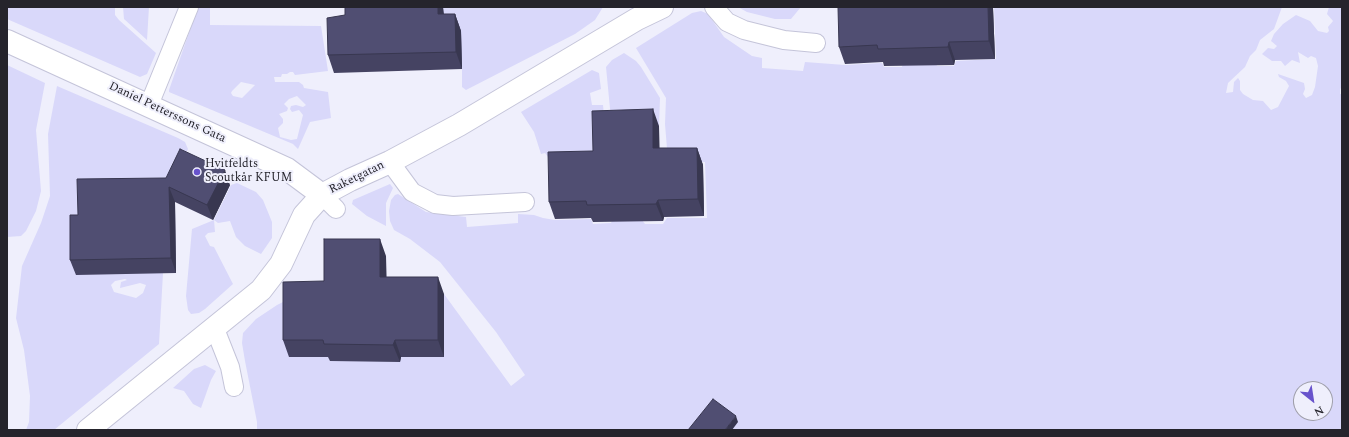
<!DOCTYPE html>
<meta charset="utf-8">
<style>
body{margin:0}
#map{position:relative;width:1349px;height:437px;overflow:hidden;background:#efeffc;font-family:Spectral,serif}
canvas{display:block}
.frame{position:absolute;inset:0;border:8px solid #25242c;pointer-events:none}
.north{position:absolute;left:1293px;top:381px;width:40px;height:40px;box-sizing:border-box;background:#efeffc;border:1px solid #9e9ea9;border-radius:50%;rotate:150deg;font-size:11px;font-weight:700;line-height:16px;text-align:center;color:#25242c}
.north::after{content:'';display:block;margin:auto;width:14px;height:18px;background:#6853cc;clip-path:polygon(50% 0,100% 100%,50% 72%,0 100%)}
</style>
<div id="map">
<canvas width="1349" height="437"></canvas>
<div class="frame"></div>
<div class="north">N</div>
</div>
<script>
const context = document.querySelector('canvas').getContext('2d');
context.lineJoin = 'round';
function fillPath(path, color) { context.fillStyle = color; context.fill(path, 'evenodd'); }
const poly = rows => new Path2D(rows.map(r => 'M' + r).join(''));
function stroke(path, color, width, dash) { context.strokeStyle = color; context.lineWidth = width; context.lineCap = dash ? 'butt' : 'round'; context.setLineDash(dash || []); context.stroke(path); }
function write(font, color, halo, rows, align = 'center') {
  context.font = font + ' Spectral,serif'; context.lineWidth = 4; context.setLineDash([]); context.textBaseline = 'middle'; context.strokeStyle = halo; context.fillStyle = color; for (const [text, x, y, turn = 0] of rows) {
    context.save(); context.translate(x, y); context.rotate((+turn || 0) * Math.PI / 180); context.textAlign = isNaN(turn) ? turn : align; if (halo) context.strokeText(text, 0, 0); context.fillText(text, 0, 0); context.restore();
  }
}
const green = poly([
 [7,7,115,7,115,15,119,20,156,53,147,74,140,77,7,19],
 [123,7,149,7,147,40,124,19],
 [198,7,210,7,210,25,321,26,328,71,295,75,293,72,290,72,287,74,282,74,281,77,274,77,275,82,299,82,303,85,304,88,328,92,331,118,310,122,298,149,293,144,169,92,169,90],
 [241,82,255,85,242,98,233,96,231,93,232,91],
 [297,96,306,105,303,107,296,105,291,106,290,109,292,112,299,110,303,115,297,139,291,140,280,137,278,128,283,123,283,119,279,114,287,111,288,108,284,104,289,99],
 [443,7,603,7,595,20,575,34,466,90,462,87,462,69,444,31],
 [738,7,801,7,791,19,775,19,747,12],
 [994,7,1282,7,1274,29,1260,40,1256,50,1250,56,1245,67,1228,83,1226,93,1233,92,1234,82,1238,78,1240,81,1240,90,1243,94,1253,100,1263,101,1271,110,1278,107,1289,86,1286,81,1279,77,1278,74,1304,83,1305,89,1303,94,1306,98,1312,95,1315,87,1318,66,1316,58,1311,56,1308,58,1298,52,1300,63,1292,60,1285,66,1281,61,1272,61,1262,54,1268,48,1274,49,1277,46,1271,41,1274,34,1283,24,1296,15,1310,21,1318,31,1327,33,1329,31,1328,27,1333,21,1327,14,1329,7,1342,7,1342,85,1340,90,1340,94,1342,94,1342,430,257,430,257,422,245,361,242,343,243,333,256,319,277,305,289,299,289,357,329,357,399,362,401,357,444,357,444,294,511,386,525,375,496,332,440,262,410,239,394,230,390,221,389,211,391,200,395,195,398,194,426,212,466,217,467,227,518,223,518,214,534,215,543,218,555,220,591,219,593,224,611,223,613,219,642,220,645,224,663,224,667,218,707,218,705,162,668,161,665,124,666,98,636,48,692,13,701,11,708,14,724,37,752,56,762,58,762,68,803,71,805,62,845,65,882,63,884,67,902,67,903,63,935,62,937,66,954,66,956,61,996,59],
 [1301,389,1325,389,1325,413,1301,413],
 [624,53,636,61,641,67,660,98,659,126,626,127,611,119,606,67,612,60],
 [7,65,45,83,36,130,41,191,36,211,26,231,21,236,7,237],
 [592,70,599,73,601,89,590,93,592,105,603,105,605,126,598,159,548,157,545,153,541,154,534,132,521,112],
 [57,86,178,138,185,142,188,149,176,173,163,273,159,344,54,430,26,430,29,422,30,396,24,350,16,318,22,266,41,223,50,196,48,134],
 [125,279,127,280,121,282,120,288,140,283,146,285,143,293,136,298,114,292,111,285,115,281],
 [237,183,256,192,263,200,272,222,272,238,261,254,245,246,236,237,230,221,218,223,214,220,215,232,208,233,205,236,210,246,214,247,233,284,205,309,199,313,191,314,188,310,186,296,192,229,214,220,231,185],
 [390,184,393,188,386,203,386,226,367,216,352,204,353,200],
 [205,365,216,371,211,380,201,408,193,404,184,391,173,388,194,369]
]);
const lane = poly([
 [714,7,727,22,744,30,784,40,816,43],
 [149,105,189,7],
 [390,162,412,192,435,204,453,206,525,202],
 [322,195,336,209],
 [215,329,230,367,234,387]
]);
const street = poly([
 [7,41,287,169,322,195],
 [88,430,261,290,281,264,304,215,322,195,350,180,390,162,459,125,637,19,662,7]
]);
const wall = poly([
 [443,7,444,14,455,14,461,31,462,69,334,73,328,55],
 [993,8,995,59,955,60,954,65,884,66,883,62,845,64,839,47],
 [659,126,659,148,697,148,703,165,704,216,664,217,663,221,593,222,591,218,555,219,549,202,593,151],
 [166,178,230,185,213,220,175,202,176,273,76,275,70,260,78,215],
 [386,256,386,277,444,294,444,357,401,357,400,362,330,361,328,357,289,357,283,340,324,281]
]);
const shadedWall = poly([
 [438,7,443,7,444,31,438,14],
 [988,7,993,7,993,8,995,59,989,41],
 [455,14,461,31,462,69,456,52],
 [949,42,955,60,954,65,948,47],
 [653,109,659,126,660,165,653,148],
 [697,148,703,165,704,216,698,199],
 [225,170,230,185,213,220,207,205],
 [169,187,175,202,176,273,171,258],
 [658,200,664,217,663,221,656,204],
 [380,239,386,256,387,294,380,277],
 [438,277,444,294,444,357,438,340],
 [395,340,401,357,400,362,393,345],
 [736,416,738,422,732,430,725,430]
]);
const building = poly([
 [345,7,438,7,438,14,455,14,456,52,328,55,327,18,345,15,345,7],
 [838,7,988,7,989,41,949,42,948,47,878,49,877,45,839,47,838,7],
 [653,109,653,148,697,148,698,199,658,200,656,204,587,205,586,201,549,202,548,152,593,151,592,111,653,109],
 [180,149,225,170,207,205,169,187,171,258,70,260,70,215,78,215,77,179,166,178,180,149],
 [324,239,380,239,380,277,438,277,438,340,395,340,393,345,324,344,323,340,283,340,283,282,324,281,324,239],
 [713,399,736,416,725,430,688,430,713,399]
]);
const markers = [
 [197,172,4,"#6853cc"]
];
const streetNames = [
 ["Daniel Petterssons Gata",167,113,25],
 ["Raketgatan",357,178,-26]
];
const poiNames = [
 ["Hvitfeldts",205,165],
 ["Scoutkår KFUM",205,179]
];
fillPath(green, '#d9d8fa');
stroke(lane, '#c4c4d9', 20);
stroke(street, '#c4c4d9', 24);
stroke(lane, '#fff', 18);
stroke(street, '#fff', 22);
fillPath(wall, '#454362');
fillPath(shadedWall, '#383750');
fillPath(building, '#504e72');
stroke(building, '#383750', 1);
for (const [x, y, r, color] of markers) { const dot = new Path2D(); dot.arc(x, y, r, 0, 2 * Math.PI); context.fillStyle = color; context.fill(dot); stroke(dot, '#efeffc', 1.5); }
write('12px', '#25242c', '#efeffc', streetNames);
write('12px', '#25242c', '#efeffc', poiNames, 'left');
</script>
